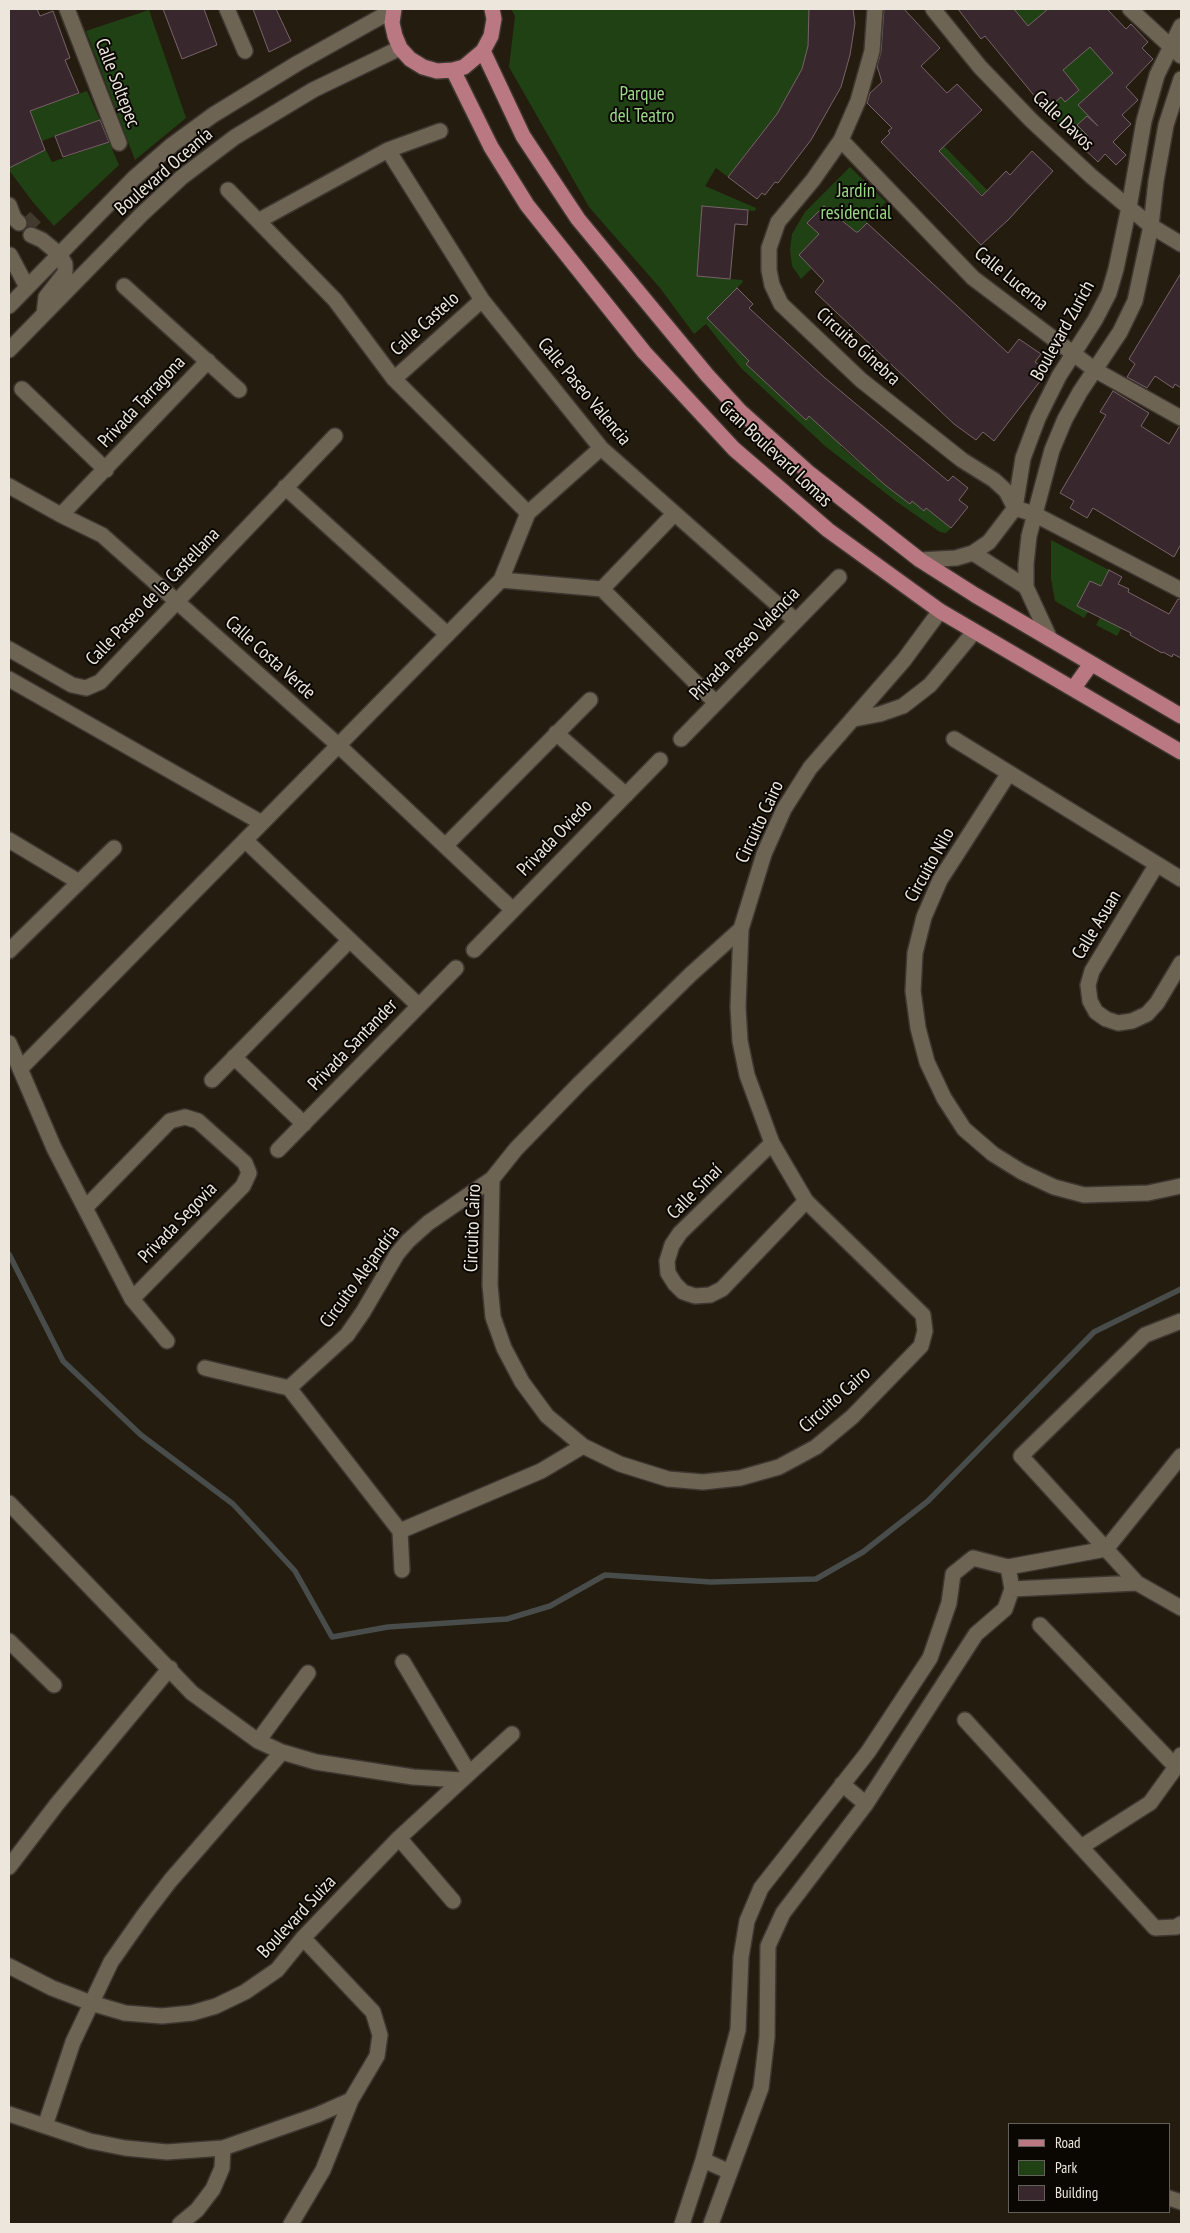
<!DOCTYPE html>
<meta charset="utf-8">
<style>
body{margin:0}
#map{position:relative;width:1190px;height:2233px;overflow:hidden;background:#241c0e;font-family:"PT Sans Narrow",sans-serif}
canvas{display:block}
.frame{position:absolute;inset:0;border:10px solid #ece6dd;pointer-events:none}
.legend{position:absolute;left:1008px;top:2123px;width:162px;height:90px;box-sizing:border-box;background:#0a0703;border:1px solid #64605a;margin:0;padding:6px 9px;list-style:none;font-size:15px;color:#ece6dd}
.legend li{display:flex;align-items:center;gap:10px;height:25px}
.legend b{width:25px;border:1px solid #64605a}
</style>
<div id="map">
<canvas width="1190" height="2233"></canvas>
<div class="frame"></div>
<ul class="legend">
<li><b style="height:6px;background:#ba7883"></b>Road</li>
<li><b style="height:14px;background:#204114"></b>Park</li>
<li><b style="height:14px;background:#38272d"></b>Building</li>
</ul>
</div>
<script>
const context = document.querySelector('canvas').getContext('2d');
context.lineJoin = 'round';
function fillPath(path, color) { context.fillStyle = color; context.fill(path, 'evenodd'); }
const poly = rows => new Path2D(rows.map(r => 'M' + r).join(''));
function stroke(path, color, width, dash) { context.strokeStyle = color; context.lineWidth = width; context.lineCap = dash ? 'butt' : 'round'; context.setLineDash(dash || []); context.stroke(path); }
function write(font, color, halo, rows, align = 'center') {
  context.font = font + ' "PT Sans Narrow",sans-serif'; context.lineWidth = 4; context.setLineDash([]); context.textBaseline = 'middle'; context.strokeStyle = halo; context.fillStyle = color; for (const [text, x, y, turn = 0] of rows) {
    context.save(); context.translate(x, y); context.rotate((+turn || 0) * Math.PI / 180); context.textAlign = isNaN(turn) ? turn : align; if (halo) context.strokeText(text, 0, 0); context.fillText(text, 0, 0); context.restore();
  }
}
const green = poly([
 [511,9,809,9,809,43,802,69,777,114,728,177,716,168,705,186,756,208,755,211,702,207,697,276,742,280,743,282,707,318,743,349,740,352,749,361,747,364,806,420,809,416,843,443,841,447,861,464,864,462,872,468,869,472,910,504,912,501,924,511,926,508,951,528,946,533,940,532,897,502,825,446,741,368,706,324,694,334,660,288,589,207,509,67,515,16],
 [1014,9,1048,9,1043,13,1065,31,1084,52,1110,25,1118,44,1101,60,1113,73,1098,126,1080,145,1046,110,1061,97,1065,101,1079,90],
 [149,10,186,118,135,160,86,31],
 [87,91,100,120,42,141,30,111],
 [904,116,937,134,947,144,944,146,987,190,993,185,1019,209,1008,221],
 [109,142,119,165,54,226,32,201,9,170,9,168,46,150,52,162],
 [850,167,886,202,858,232,857,231,853,235,847,229,849,226,841,218,839,220,824,206,807,223,819,234,799,255,812,268,801,279,792,266,790,250,792,234,805,212],
 [1051,540,1109,570,1100,586,1091,582,1077,605,1088,612,1084,618,1055,601,1051,579],
 [1101,616,1122,627,1117,636,1096,625]
]);
const stream = poly([
 [9,1254,63,1361,141,1435,233,1504,295,1571,332,1637,388,1627,507,1619,550,1606,605,1575,711,1582,816,1579,863,1552,928,1501,1094,1332,1181,1289]
]);
const building = poly([
 [9,9,37,9,40,16,53,11,70,58,65,60,79,93,30,111,45,150,9,168,9,9],
 [163,9,204,9,217,45,182,59,163,9],
 [253,9,276,9,291,41,269,52,253,9],
 [809,9,853,9,855,23,850,55,841,87,811,140,778,183,775,182,765,195,762,193,757,199,728,177,777,114,802,69,808,46,809,9],
 [884,9,904,9,940,48,921,66,947,93,957,84,982,110,939,151,982,196,1006,171,1010,175,1032,151,1053,171,1008,220,981,245,881,142,890,133,888,131,892,128,867,103,870,93,882,82,877,66,881,52,884,9],
 [958,9,1014,9,1028,26,1048,9,1107,9,1126,29,1131,24,1148,42,1142,48,1153,59,1126,87,1138,100,1122,115,1131,124,1113,142,1126,155,1116,165,1105,154,1098,162,1080,145,1088,136,1077,125,1087,116,1098,126,1078,105,1113,73,1090,47,1063,70,1079,90,1065,102,1061,97,1046,110,985,36,981,39,958,9],
 [100,120,109,142,63,157,55,136,100,120],
 [702,206,748,210,747,225,735,224,730,279,697,276,702,206],
 [824,206,856,232,858,232,867,223,1008,353,1019,339,1041,354,1035,362,1048,371,994,441,983,432,976,440,954,424,815,292,824,281,799,255,819,234,807,223,824,206],
 [1181,273,1181,388,1175,384,1173,388,1155,376,1147,388,1127,377,1135,364,1129,359,1181,273],
 [737,288,753,304,749,308,825,378,948,481,953,476,968,488,959,500,968,507,951,528,926,508,924,511,912,501,910,504,885,485,809,416,806,420,746,364,749,361,707,318,737,288],
 [1113,391,1149,413,1141,426,1169,444,1179,427,1181,427,1181,544,1174,557,1093,508,1087,518,1070,508,1074,501,1060,493,1106,415,1100,412,1113,391],
 [1109,570,1122,577,1118,584,1129,589,1128,592,1169,614,1178,599,1181,599,1181,658,1173,654,1172,657,1163,652,1162,653,1130,635,1131,633,1077,606,1090,581,1101,586,1109,570]
]);
const minorTunnel = poly([
 [25,217,37,229]
]);
const minor = poly([
 [67,9,119,143],
 [227,9,245,51],
 [875,9,872,51,858,101,841,140,813,180,778,222,769,248,769,270,772,285,781,304,861,380,962,460,994,480,1006,491,1015,508,1034,514,1181,590],
 [933,9,980,67,1031,120,1091,176,1151,226,1181,244],
 [1130,9,1181,56],
 [440,131,388,150,482,300,601,448,796,621],
 [841,140,973,278,1095,370,1181,418],
 [228,190,335,300,394,379,528,513],
 [9,205,14,218,19,223],
 [258,221,388,150],
 [31,235,42,240,59,254,65,264,65,273,46,297,44,314],
 [10,255,27,287],
 [124,286,239,390],
 [9,306,134,178,172,145,213,115,298,63,393,10],
 [9,350,142,214,182,177,235,137,313,90,400,48],
 [394,379,482,300],
 [22,389,106,470],
 [9,486,61,515,102,535,338,745,513,910],
 [285,487,447,634],
 [61,515,208,361],
 [973,553,1026,587],
 [920,560,956,558,973,553,989,542,1015,508,1023,458,1038,418,1059,376,1095,320,1109,293,1116,269,1129,207,1144,121,1157,75,1181,26],
 [501,580,602,589,716,703],
 [602,589,674,514],
 [1050,639,1026,587,1026,564,1029,536,1052,450,1065,419,1080,392,1120,332,1135,301,1151,226,1156,181,1166,125,1181,79],
 [9,649,72,685,86,688,100,682,335,436],
 [9,679,262,823],
 [854,719,880,714,903,706,930,685,974,632],
 [556,733,626,795],
 [681,739,839,577],
 [954,739,1181,879],
 [1009,773,940,880,924,917,915,953,913,991,918,1028,927,1062,944,1098,964,1129,993,1154,1022,1172,1054,1187,1084,1195,1148,1193,1181,1186],
 [9,840,79,882],
 [245,840,419,1006],
 [445,846,590,700],
 [1157,864,1092,971,1088,985,1090,1001,1096,1012,1106,1019,1118,1023,1132,1021,1147,1014,1157,1003,1181,963],
 [741,929,690,975,579,1084,516,1149,492,1179,490,1285,493,1317,504,1348,522,1382,547,1416,583,1446,620,1464,668,1479,703,1482,740,1478,779,1467,816,1447,852,1417,921,1346,925,1331,923,1315,806,1201,772,1143,747,1075,740,1041,738,1007,741,929,764,854,784,809,810,768,904,660,940,611],
 [474,950,660,760],
 [9,951,114,848],
 [9,1043,54,1148,132,1299,167,1341],
 [234,1057,304,1124],
 [20,1069,501,580,528,513,601,448],
 [212,1080,350,940],
 [772,1143,680,1233,672,1245,667,1261,668,1273,675,1284,683,1292,695,1296,710,1295,722,1289,806,1201],
 [278,1150,456,968],
 [86,1207,170,1121,185,1117,198,1121,245,1163,249,1173,243,1186,132,1299],
 [1181,1321,1145,1335,1021,1456,1137,1583,1181,1608],
 [205,1368,289,1388,400,1531,402,1570],
 [289,1388,347,1335,363,1312,397,1254,408,1241,428,1223,492,1179],
 [9,1503,192,1693,258,1741,282,1752,316,1762,413,1777,462,1780],
 [400,1531,541,1471,583,1446],
 [1008,1567,1106,1549,1181,1456],
 [1012,1589,1137,1583],
 [1040,1625,1176,1767],
 [9,1641,54,1685],
 [403,1662,469,1773],
 [965,1720,1155,1928,1176,1927,1181,1924],
 [258,1741,308,1673],
 [842,1784,866,1804],
 [399,1838,453,1901],
 [1081,1847,1150,1803,1176,1767,1181,1755],
 [9,1867,57,1804,170,1668],
 [9,1966,52,1988,91,2003,125,2013,162,2016,192,2013,216,2006,245,1992,277,1970,303,1938,399,1838,512,1734],
 [9,2114,90,2141,125,2148,167,2152,223,2148,317,2115,351,2100],
 [45,2126,73,2042,111,1962,144,1915,170,1881,282,1752],
 [703,2160,730,2172],
 [1169,2198,1181,2202],
 [180,2224,197,2210,213,2189,222,2168,223,2148],
 [291,2224,323,2170,351,2100,377,2056,380,2035,373,2012,303,1938],
 [682,2224,703,2160,738,2030,741,1957,747,1921,761,1888,868,1752,930,1658,949,1603,953,1574,973,1558,1008,1567,1012,1589,1005,1609,976,1634,866,1804,783,1913,768,1946,767,2037,761,2088,711,2224]
]);
const major = poly([
 [394,9,392,23,395,36,400,48,410,59,423,67,437,71,453,70,464,67,483,51,491,36,494,19,492,9],
 [483,51,523,136,578,219,707,375,740,411,809,473,920,560,975,595,1181,716],
 [453,70,491,147,527,205,644,352,734,449,828,530,940,611,1181,752],
 [1073,689,1091,664]
]);
const streetNames = [
 ["Calle Soltepec",117,83,69],
 ["Calle Davos",1063,121,44],
 ["Boulevard Oceanía",164,172,-41],
 ["Calle Lucerna",1011,279,39],
 ["Calle Castelo",425,324,-42],
 ["Boulevard Zurich",1063,331,-61],
 ["Circuito Ginebra",858,347,42],
 ["Calle Paseo Valencia",584,392,50],
 ["Privada Tarragona",142,402,-47],
 ["Gran Boulevard Lomas",775,454,43],
 ["Calle Paseo de la Castellana",153,597,-46],
 ["Privada Paseo Valencia",745,644,-46],
 ["Calle Costa Verde",270,658,42],
 ["Circuito Cairo",760,822,-65],
 ["Privada Oviedo",555,838,-46],
 ["Circuito Nilo",930,865,-61],
 ["Calle Asuan",1097,925,-59],
 ["Privada Santander",353,1045,-46],
 ["Calle Sinaí",695,1192,-45],
 ["Privada Segovia",178,1223,-46],
 ["Circuito Cairo",473,1228,-88],
 ["Circuito Alejandría",360,1277,-54],
 ["Circuito Cairo",835,1400,-42],
 ["Boulevard Suiza",297,1917,-47]
];
const parkNames = [
 ["Parque",642,95],
 ["del Teatro",642,117],
 ["Jardín",856,192],
 ["residencial",856,214]
];
fillPath(green, '#204114');
stroke(stream, '#484d4b', 5.5);
fillPath(building, '#38272d');
stroke(building, '#78636a', 1);
stroke(minorTunnel, '#423a2d', 15, [15, 8]);
stroke(minor, '#3e3731', 18);
stroke(major, '#3e3731', 18);
stroke(minor, '#6e6454', 15);
stroke(major, '#ba7883', 15);
write('19px', '#ece6dd', '#0a0703', streetNames);
write('19px', '#9cd889', '#0a0703', parkNames);
</script>
